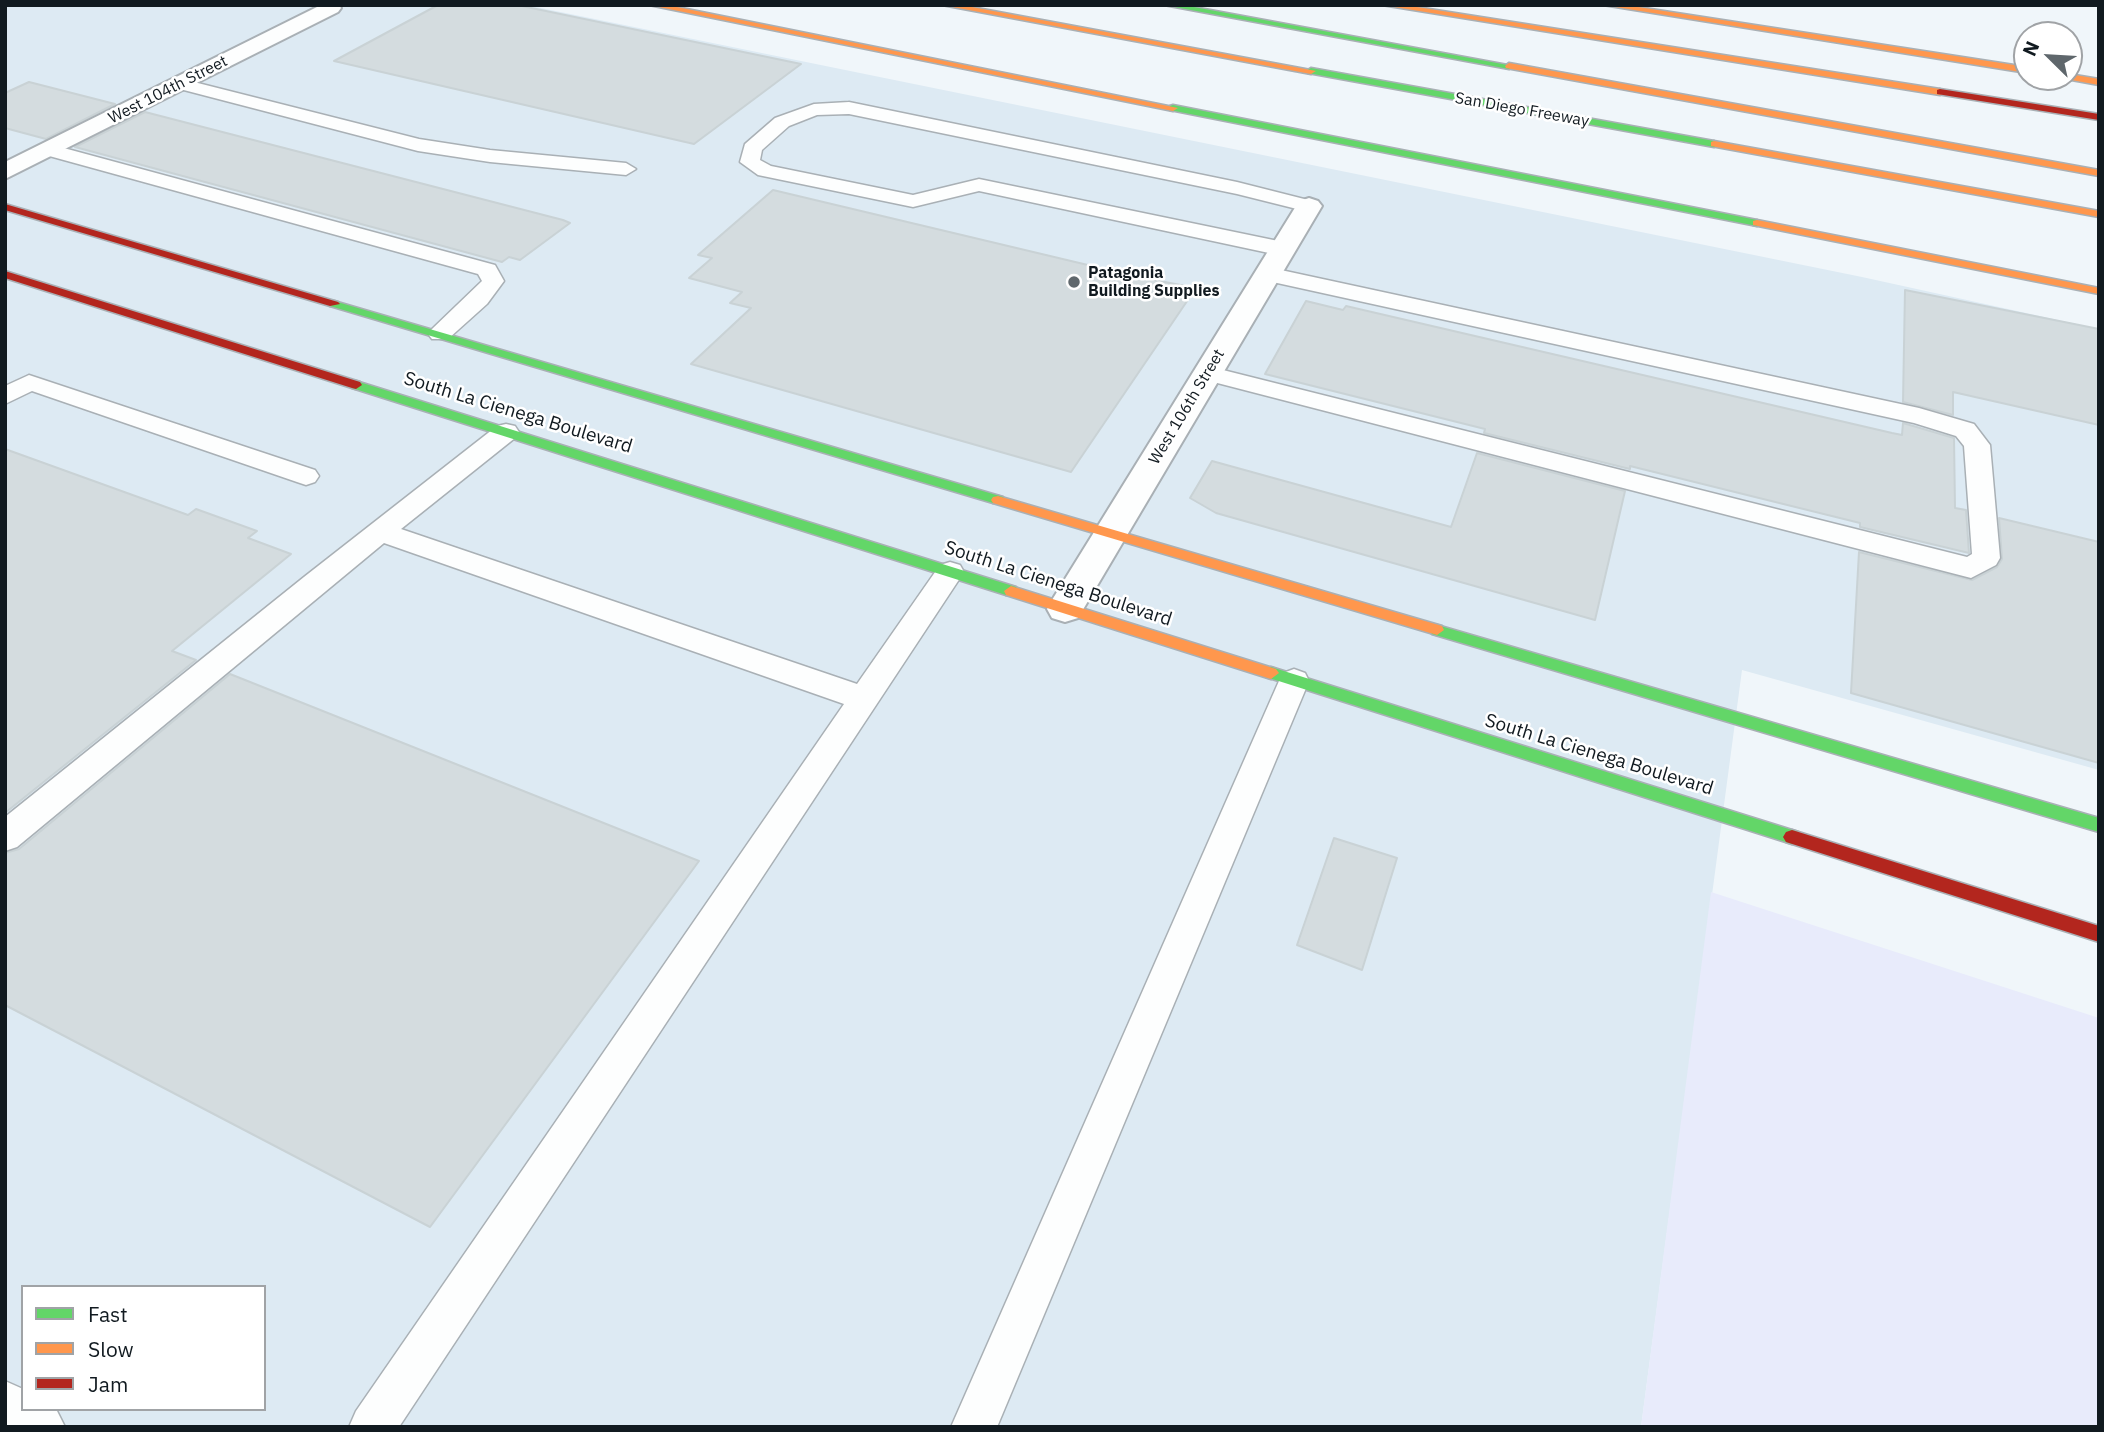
<!DOCTYPE html>
<style>
body{margin:0}
#map{position:relative;width:2104px;height:1432px;overflow:hidden;background:#f0f6fa;font-family:"IBM Plex Sans",sans-serif}
canvas{display:block}
.frame{position:absolute;inset:0;border:7px solid #111a20;pointer-events:none}
.legend{position:absolute;left:21px;top:1285px;width:245px;height:126px;box-sizing:border-box;background:#fff;border:2px solid #a0a3a6;margin:0;padding:9px 12px;list-style:none;font-size:21px;color:#111a20}
.legend li{display:flex;align-items:center;gap:14px;height:35px}
.legend b{width:35px;border:2px solid #a0a3a6}
.north{position:absolute;left:2013px;top:21px;width:70px;height:70px;box-sizing:border-box;background:#fff;border:2px solid #a0a3a6;border-radius:50%;rotate:294deg;font-size:19px;font-weight:700;line-height:28px;text-align:center;color:#111a20}
.north::after{content:'';display:block;margin:auto;width:24px;height:32px;background:#5f676c;clip-path:polygon(50% 0,100% 100%,50% 72%,0 100%)}
</style>
<div id="map">
<canvas width="2104" height="1432"></canvas>
<div class="frame"></div>
<ul class="legend">
<li><b style="height:9px;background:#63d668"></b>Fast</li>
<li><b style="height:9px;background:#ff974d"></b>Slow</li>
<li><b style="height:9px;background:#b3261e"></b>Jam</li>
</ul>
<div class="north">N</div>
</div>
<script>
const context = document.querySelector('canvas').getContext('2d');
context.lineJoin = 'round';
function fillPath(path, color) { context.fillStyle = color; context.fill(path, 'evenodd'); }
const poly = rows => new Path2D(rows.map(r => 'M' + r).join(''));
function stroke(path, color, width, dash) { context.strokeStyle = color; context.lineWidth = width; context.lineCap = dash ? 'butt' : 'round'; context.setLineDash(dash || []); context.stroke(path); }
function write(font, color, halo, rows, align = 'center') {
  context.font = font + ' "IBM Plex Sans",sans-serif'; context.lineWidth = 5; context.setLineDash([]); context.textBaseline = 'middle'; context.strokeStyle = halo; context.fillStyle = color; for (const [text, x, y, turn = 0] of rows) {
    context.save(); context.translate(x, y); context.rotate((+turn || 0) * Math.PI / 180); context.textAlign = isNaN(turn) ? turn : align; if (halo) context.strokeText(text, 0, 0); context.fillText(text, 0, 0); context.restore();
  }
}
const built = poly([
 [5,5,526,5,1862,277,2099,329,2099,770,1742,670,1641,1427,5,1427],
 [23,1287,264,1287,264,1409,23,1409]
]);
const green = poly([
 [1711,892,2099,1018,2099,1427,1641,1427]
]);
const building = poly([
 [438,5,517,5,801,64,694,144,334,61,438,5],
 [29,82,115,104,46,139,5,128,5,93,29,82],
 [145,112,563,220,570,223,520,260,509,257,502,262,75,147,145,112],
 [773,190,1134,276,1196,288,1071,472,691,364,751,308,730,303,742,292,689,278,712,258,698,255,773,190],
 [1905,290,2099,329,2099,425,1953,392,1953,415,1903,402,1905,290],
 [1306,301,1343,310,1346,306,1892,433,1902,435,1903,423,1954,438,1955,508,1966,510,1969,553,1860,527,1860,523,1630,466,1630,469,1484,433,1485,429,1265,374,1306,301],
 [5,449,188,515,196,509,257,531,248,538,291,554,172,651,196,660,5,813,5,449],
 [1477,453,1625,491,1595,620,1216,513,1190,498,1212,461,1451,527,1477,453],
 [1999,518,2099,542,2099,763,1851,693,1859,552,1972,580,1997,567,2002,559,1999,518],
 [230,674,699,861,430,1227,5,1005,5,853,19,849,230,674],
 [1334,838,1397,858,1362,970,1297,945,1334,838]
]);
const lane = poly([
 [182,79,419,139,490,150,626,163,636,169,626,175,490,162,418,151,176,88,173,84,182,79],
 [849,102,1237,182,1316,202,1319,206,1309,212,1237,194,849,114,817,115,789,126,762,150,760,160,771,166,913,195,979,179,1283,242,1294,249,1283,256,979,191,913,207,758,175,740,162,745,144,775,118,814,104,849,102],
 [49,144,495,265,504,281,487,304,448,339,432,339,428,334,432,329,482,281,478,274,42,154,39,150,49,144],
 [1267,267,1919,408,1974,424,1990,445,2000,558,1996,565,1971,578,1198,378,1195,373,1198,368,1207,366,1967,557,1972,554,1964,446,1956,436,1914,423,1259,279,1256,274,1267,267],
 [29,375,315,470,319,476,315,482,306,485,297,482,32,391,5,404,5,386,29,375],
 [506,424,515,426,519,432,515,438,401,529,857,684,940,565,950,562,960,565,964,572,399,1427,349,1427,356,1411,844,704,384,543,17,847,5,851,5,817,304,577,497,426,506,424],
 [1294,669,1305,673,1309,681,997,1427,951,1427,1279,681,1283,673,1294,669],
 [5,1381,23,1389,23,1409,56,1409,65,1427,5,1427,5,1381]
]);
const street = poly([
 [321,5,339,5,341,8,338,12,5,179,5,162,321,5],
 [1309,198,1318,201,1322,206,1078,618,1065,622,1052,618,1047,609,1052,600,1296,206,1300,201,1309,198]
]);
const fast = poly([
 [1164,5,1183,5,1513,66,1509,69,1164,5],
 [1311,68,1714,141,1719,144,1714,147,1308,73,1306,71,1311,68],
 [1173,105,1757,220,1762,223,1757,226,1170,110,1170,106,1173,105],
 [334,301,1003,497,1005,500,1003,503,993,503,330,306,330,302,334,301],
 [356,381,1016,587,1018,591,1016,595,1006,595,352,388,350,385,356,381],
 [1437,625,2099,818,2099,832,1432,634,1430,630,1432,626,1437,625],
 [1271,667,1792,830,1798,832,1801,837,1798,842,1792,844,1266,677,1263,673,1266,669,1271,667]
]);
const slow = poly([
 [649,5,667,5,1178,108,1173,111,649,5],
 [942,5,961,5,1316,71,1311,74,942,5],
 [1382,5,1404,5,1940,89,1945,92,1940,95,1382,5],
 [1603,5,1625,5,2027,67,2027,73,1603,5],
 [1509,63,2099,170,2099,176,1506,68,1505,66,1509,63],
 [2069,74,2099,79,2099,85,2066,79,2064,77,2069,77,2069,74],
 [1714,141,2099,211,2099,217,1711,146,1711,142,1714,141],
 [1757,220,2099,288,2099,294,1753,225,1753,221,1757,220],
 [998,496,1442,626,1444,630,1437,635,993,503,991,500,993,497,998,496],
 [1011,586,1276,669,1279,673,1271,679,1006,595,1004,591,1011,586]
]);
const jam = poly([
 [1940,89,2099,114,2099,120,1937,94,1937,90,1940,89],
 [5,204,338,302,340,304,330,306,5,210,5,204],
 [5,271,360,382,362,385,356,389,352,388,5,278,5,271],
 [1792,830,2099,926,2099,942,1786,842,1783,837,1786,832,1792,830]
]);
const markers = [
 [1074,282,7,"#5f676c"]
];
const farStreetnames = [
 ["West 104th Street",168,90,-27],
 ["San Diego Freeway",1522,110,10],
 ["West 106th Street",1187,407,-59]
];
const farPoinames = [
 ["Patagonia",1088,273],
 ["Building Supplies",1088,291]
];
const streetNames = [
 ["South La Cienega Boulevard",518,413,17],
 ["South La Cienega Boulevard",1058,584,18],
 ["South La Cienega Boulevard",1599,755,17]
];
fillPath(built, '#ddeaf3');
fillPath(green, '#e8ebfb');
fillPath(building, '#d4dcdf');
stroke(building, '#c9d2d5', 2);
stroke(lane, '#a9b0b5', 3);
stroke(street, '#a9b0b5', 4);
stroke(fast, '#a9b0b5', 3);
stroke(slow, '#a9b0b5', 3);
stroke(jam, '#a9b0b5', 3);
fillPath(lane, '#fdfefe');
fillPath(street, '#fdfefe');
fillPath(fast, '#63d668');
fillPath(slow, '#ff974d');
fillPath(jam, '#b3261e');
for (const [x, y, r, color] of markers) { const dot = new Path2D(); dot.arc(x, y, r, 0, 2 * Math.PI); context.fillStyle = color; context.fill(dot); stroke(dot, '#fff', 2.5); }
write('16px', '#111a20', '#fff', farStreetnames);
write('bold 16px', '#111a20', '#fff', farPoinames, 'left');
write('19px', '#111a20', '#fff', streetNames);
</script>
